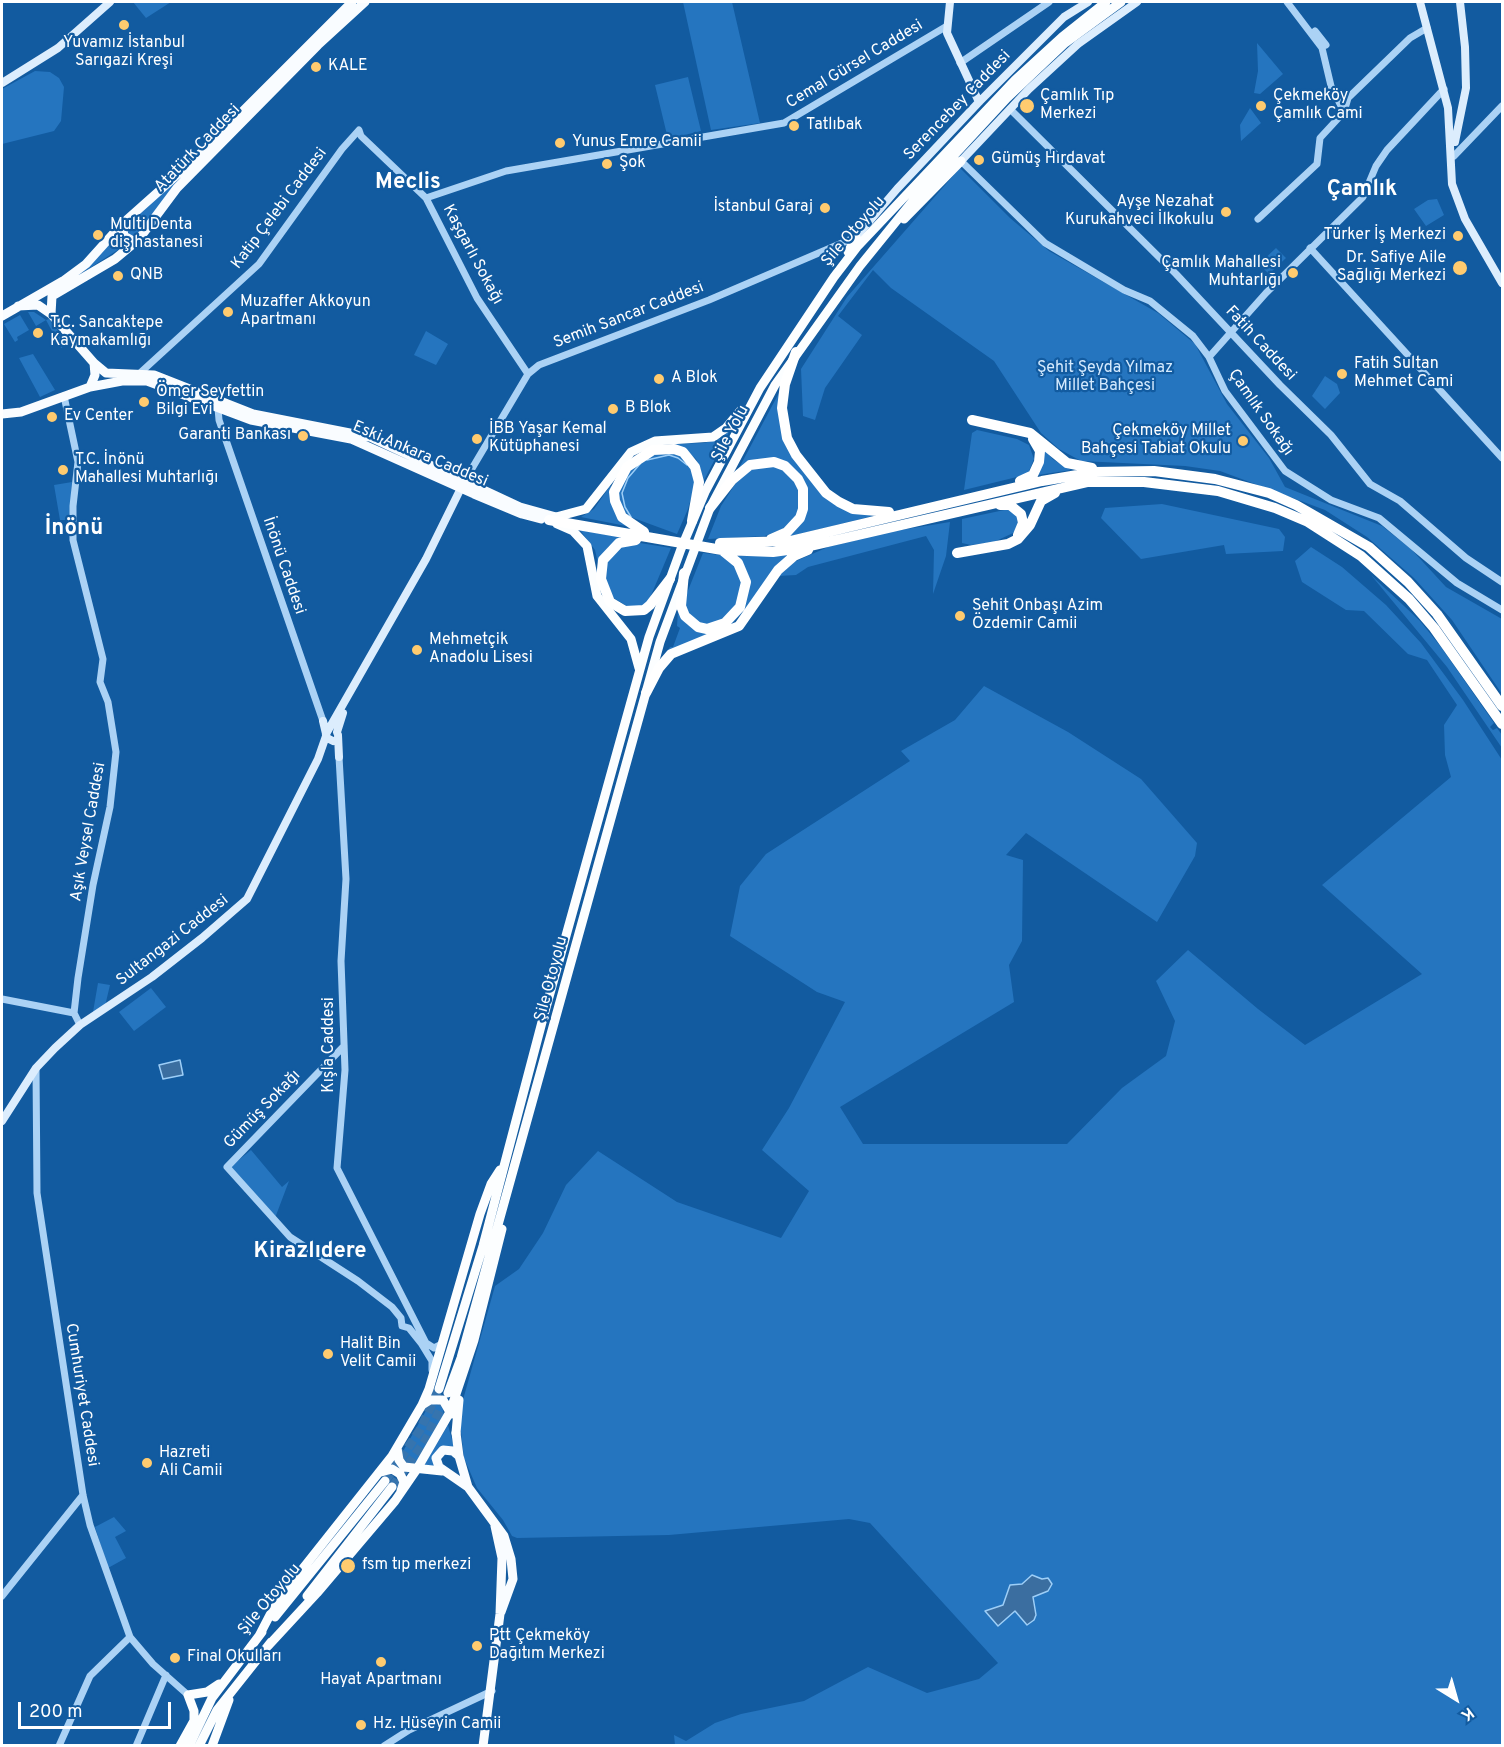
<!DOCTYPE html>
<meta charset="utf-8">
<style>
body{margin:0}
#map{position:relative;width:1504px;height:1747px;overflow:hidden;background:#125ba0;font-family:Overpass,sans-serif}
canvas{display:block}
.frame{position:absolute;inset:0;border:3px solid #fff;pointer-events:none}
.north{position:absolute;left:1426px;top:1669px;width:60px;height:60px;-webkit-text-stroke:4px #125ba0;paint-order:stroke;rotate:143deg;font-size:16px;font-weight:700;line-height:24px;text-align:center;color:#fff}
.north::after{content:'';display:block;margin:auto;width:21px;height:27px;background:#fff;clip-path:polygon(50% 0,100% 100%,50% 72%,0 100%)}
.scale{position:absolute;left:18px;top:1702px;width:153px;height:27px;box-sizing:border-box;border:3px solid #fff;border-top:0;padding-left:8px;font-size:18px;line-height:21px;white-space:nowrap;color:#fff;-webkit-text-stroke:4px #125ba0;paint-order:stroke}
</style>
<div id="map">
<canvas width="1504" height="1747"></canvas>
<div class="frame"></div>
<div class="north">K</div>
<div class="scale">200 m</div>
</div>
<script>
const context = document.querySelector('canvas').getContext('2d');
context.lineJoin = 'round';
function fillPath(path, color) { context.fillStyle = color; context.fill(path, 'evenodd'); }
const poly = rows => new Path2D(rows.map(r => 'M' + r).join(''));
function stroke(path, color, width, dash) { context.strokeStyle = color; context.lineWidth = width; context.lineCap = dash ? 'butt' : 'round'; context.setLineDash(dash || []); context.stroke(path); }
function write(font, color, halo, rows, align = 'center') {
  context.font = font + ' Overpass,sans-serif'; context.lineWidth = 4.5; context.setLineDash([]); context.textBaseline = 'middle'; context.strokeStyle = halo; context.fillStyle = color; for (const [text, x, y, turn = 0] of rows) {
    context.save(); context.translate(x, y); context.rotate((+turn || 0) * Math.PI / 180); context.textAlign = isNaN(turn) ? turn : align; if (halo) context.strokeText(text, 0, 0); context.fillText(text, 0, 0); context.restore();
  }
}
const green = poly([
 [133,2,171,2,146,18],
 [355,2,360,2,170,190,137,236,129,235,126,225],
 [683,2,732,2,760,123,711,130],
 [1257,43,1283,74,1260,94,1254,93,1258,71],
 [35,71,50,72,59,78,64,87,61,121,54,131,2,144,2,89],
 [688,77,701,131,668,139,655,85],
 [1250,108,1261,123,1241,141,1240,125],
 [960,168,1010,218,1049,251,1158,313,1195,344,1227,404,1269,458,1285,487,1382,526,1411,549,1446,587,1502,619,1502,694,1452,620,1414,578,1367,537,1325,510,1220,471,1185,466,1081,461,1059,449,1041,433,994,361,891,288,873,270,838,316,862,335,825,388,815,420,803,416,801,369,847,297],
 [1437,199,1444,215,1426,226,1414,209,1428,200],
 [117,234,127,244,51,293],
 [1276,248,1286,258,1269,274,1259,264],
 [28,312,34,312,46,320,49,319,68,344,61,348,46,320,36,326],
 [20,315,29,330,17,337,18,340,15,342,4,324],
 [426,331,448,344,436,365,414,355],
 [33,354,55,390,40,397,19,358],
 [1325,376,1337,384,1340,393,1325,409,1312,396],
 [780,391,792,455,854,512,873,516,787,537,808,504,786,463,739,468],
 [730,430,701,486,701,470,696,459,688,452,670,444,704,443,719,439],
 [977,430,1017,439,1029,445,1034,459,1029,471,1025,475,964,490,972,433],
 [1043,449,1054,460,1071,470,1038,475,1044,461],
 [665,452,681,456,692,466,695,484,688,509,677,534,628,516,622,508,618,494,629,469,647,457],
 [776,466,791,476,800,494,799,512,787,527,765,536,708,539,721,506,739,478,747,470],
 [72,482,70,520,60,520,54,485],
 [610,486,612,487,631,527,581,517,594,509],
 [1162,504,1279,529,1285,537,1283,551,1226,554,1224,545,1141,559,1101,518,1105,508],
 [1009,509,1017,516,1018,527,1013,533,994,542,971,545,962,543,962,519],
 [950,522,946,556,933,594,934,550,926,536,808,567,796,575,778,576,794,562,828,547,888,532],
 [580,530,625,538,609,546,598,563,595,550],
 [634,542,671,548,647,605,630,608,612,597,605,578,605,564,620,546],
 [1311,547,1342,567,1386,605,1421,643,1463,700,1502,760,1502,1745,675,1745,674,1735,686,1741,715,1723,741,1714,804,1701,868,1667,927,1693,979,1679,998,1663,870,1523,849,1519,669,1535,517,1538,512,1536,503,1520,477,1488,464,1458,459,1414,495,1286,519,1269,543,1233,566,1185,598,1151,677,1202,781,1238,809,1191,762,1150,789,1108,845,1002,817,992,730,936,740,886,766,854,910,761,901,751,955,720,984,686,1068,732,1141,779,1197,843,1195,856,1157,922,1026,833,1006,855,1023,860,1022,941,1009,965,1014,1002,840,1107,863,1144,1067,1144,1122,1088,1166,1056,1175,1021,1156,981,1188,950,1258,1009,1305,1045,1422,974,1322,885,1451,777,1445,755,1444,725,1457,705,1427,660,1408,654,1364,611,1346,610,1302,582,1295,561],
 [703,553,720,555,731,559,741,574,741,591,735,607,728,616,714,624,697,624,686,609,685,598],
 [795,553,732,624,665,655,670,647,673,647,680,628,677,626,678,611,688,625,730,623,748,575,743,563,736,556],
 [1371,575,1420,621,1441,647,1494,723,1490,727,1493,730,1497,728,1502,735,1502,748,1447,667],
 [98,983,110,985,105,1006,93,1012],
 [151,988,166,1007,134,1031,119,1012],
 [251,1150,282,1187,289,1181,275,1218,229,1168],
 [433,1404,442,1406,444,1415,417,1465,409,1466,403,1460,402,1453,428,1407],
 [448,1425,454,1447,444,1446,439,1448,434,1456,436,1467,423,1467],
 [114,1517,126,1531,115,1537,126,1558,108,1568,95,1527]
]);
const water = poly([
 [180,1060,183,1075,163,1079,159,1065,180,1060],
 [1032,1575,1042,1579,1048,1578,1052,1584,1048,1591,1033,1597,1036,1615,1034,1620,1027,1625,1015,1611,998,1626,985,1611,1003,1605,1010,1585,1022,1584,1032,1575]
]);
const stream = poly([
 [647,460,669,455,678,458,687,465],
 [631,517,625,507,622,493,628,478,640,464]
]);
const trunkTunnel = poly([
 [385,1481,420,1430,439,1389],
 [392,1487,425,1441,446,1397]
]);
const tertiary = poly([
 [1287,2,1322,48,1331,86,1344,112],
 [1315,31,1326,45],
 [960,63,1049,2],
 [1010,109,1176,274,1280,385,1331,435,1370,484,1400,501,1466,558,1502,582],
 [1454,156,1502,106],
 [961,161,1045,243,1124,290,1150,301,1193,336,1209,357,1225,391,1285,471,1331,500,1379,518,1457,583,1502,610],
 [426,198,506,171,784,123,947,26],
 [1258,219,1317,164,1320,138,1344,112,1348,98,1410,38,1427,28],
 [1310,248,1502,458],
 [1209,357,1266,293,1363,197,1376,166,1387,150,1444,89],
 [140,373,259,264,342,149,359,130,361,136,426,198,477,298,528,374],
 [64,396,78,462,73,506,73,540,103,659,100,682,108,702,116,752,110,807,93,885,78,978,74,1013,80,1025],
 [218,408,219,420,323,721],
 [464,482,528,374,539,365,709,300,856,237],
 [339,757,346,879,341,961,345,1070,337,1168,426,1343,434,1348,442,1344],
 [2,999,74,1013],
 [344,1046,227,1167,290,1237,358,1281,392,1307,401,1318,402,1326,409,1328,421,1343,432,1361,432,1370],
 [36,1068,37,1193,83,1495,90,1525,130,1637,153,1664,188,1695],
 [2,1596,83,1495],
 [59,1746,90,1676,130,1637],
 [136,1746,166,1675],
 [384,1746,409,1730,492,1691]
]);
const secondary = poly([
 [950,2,947,33,979,102],
 [1420,2,1448,108,1452,184,1465,219,1502,283],
 [2,83,58,48,110,2],
 [1455,142,1466,88,1465,47,1460,2],
 [961,161,1029,89,1078,44,1137,2],
 [856,237,897,189,979,102,1064,17,1088,2],
 [323,721,327,738,333,741],
 [337,732,343,713],
 [326,734,426,559,461,488],
 [338,735,339,757],
 [2,1121,36,1068,55,1048,80,1025,152,977,202,938,247,899,318,759,326,736]
]);
const primary = poly([
 [122,224,124,236,133,241,139,239],
 [18,306,38,305,51,314,94,363,106,373,154,375,253,414,370,437,520,507,556,517],
 [51,314,52,296,115,259,139,239,177,188,318,45,365,2],
 [2,316,63,281,86,264,122,224,195,159,352,2],
 [90,387,95,375,94,363],
 [2,414,21,412,90,387,122,381,147,381,251,420,351,439,474,494,522,514,541,519],
 [456,1433,459,1456,468,1487],
 [459,1456,453,1451,443,1450,436,1458,439,1467,468,1487,504,1536,511,1559,513,1579,501,1612],
 [483,1746,500,1614,502,1558,495,1526]
]);
const trunk = poly([
 [904,219,961,161],
 [848,252,856,237],
 [556,517,586,509,631,452,655,441,713,437,726,428,741,410],
 [557,524,573,531,587,546,597,596,631,639,639,668],
 [439,1389,483,1246,542,1022,649,637,681,549,705,492,760,388,834,277,857,247,1015,80,1062,37,1106,2],
 [448,1393,461,1358,660,642,710,508,775,385,860,266,920,192,1007,98,1065,43,1121,2],
 [422,1405,430,1400,443,1400,451,1414],
 [456,1433,459,1400],
 [397,1448,399,1460,404,1467,442,1471],
 [381,1472,392,1469,400,1474,404,1482,401,1491],
 [307,1596,392,1487],
 [275,1617,385,1481],
 [259,1636,272,1611,304,1567,392,1456,422,1405,429,1389,480,1214,491,1184,500,1170],
 [268,1646,317,1593,395,1501,417,1469,450,1412,474,1340,502,1229],
 [194,1730,194,1711,188,1695,207,1692,219,1684],
 [180,1746,195,1719],
 [189,1746,212,1698,262,1632],
 [199,1746,217,1710,271,1642],
 [212,1746,229,1700]
]);
const motorway = poly([
 [796,352,785,384,782,408,787,438,796,455,826,493,839,502,853,509,889,512],
 [972,420,1030,433,1067,463,1092,468],
 [1020,481,1033,475,1039,462,1040,451,1033,439],
 [1000,505,1010,505,1021,514,1023,523,1018,535],
 [710,508,732,480,750,465,774,462,785,466,798,479,803,489,803,509,800,518,787,532,771,539],
 [549,520,722,550,773,552,802,548,1088,482,1144,482,1218,491,1275,508,1308,522,1361,556,1409,599,1434,628,1502,724],
 [644,532,622,517,615,501,614,492,627,467,653,450,674,449,683,452,695,467,699,482,692,521],
 [636,540,619,543,603,560,601,579,610,602,625,611,644,610,650,605,670,579],
 [720,543,790,541,1042,481,1095,472,1154,471,1215,479,1269,493,1296,505,1369,547,1408,582,1437,614,1502,706],
 [957,553,1008,544,1018,539,1030,525,1041,501,1055,493],
 [684,573,681,606,685,616,698,627,707,629,725,623,740,607,746,582,738,563,722,550],
 [646,693,659,668,671,654,739,626,778,570,794,556,808,550]
]);
const markers = [
 [124,25,6,"#ffcb6f"],
 [316,67,6,"#ffcb6f"],
 [1027,106,8,"#ffcb6f"],
 [1261,106,6,"#ffcb6f"],
 [794,126,6,"#ffcb6f"],
 [560,143,6,"#ffcb6f"],
 [979,160,6,"#ffcb6f"],
 [607,164,6,"#ffcb6f"],
 [825,208,6,"#ffcb6f"],
 [1226,212,6,"#ffcb6f"],
 [98,235,6,"#ffcb6f"],
 [1458,236,6,"#ffcb6f"],
 [1460,268,8,"#ffcb6f"],
 [1293,273,6,"#ffcb6f"],
 [118,276,6,"#ffcb6f"],
 [228,312,6,"#ffcb6f"],
 [38,333,6,"#ffcb6f"],
 [1342,374,6,"#ffcb6f"],
 [659,379,6,"#ffcb6f"],
 [144,402,6,"#ffcb6f"],
 [613,409,6,"#ffcb6f"],
 [52,417,6,"#ffcb6f"],
 [303,436,6,"#ffcb6f"],
 [477,439,6,"#ffcb6f"],
 [1243,441,6,"#ffcb6f"],
 [63,470,6,"#ffcb6f"],
 [960,616,6,"#ffcb6f"],
 [417,650,6,"#ffcb6f"],
 [328,1354,6,"#ffcb6f"],
 [147,1463,6,"#ffcb6f"],
 [348,1566,8,"#ffcb6f"],
 [477,1646,6,"#ffcb6f"],
 [175,1658,6,"#ffcb6f"],
 [381,1662,6,"#ffcb6f"],
 [361,1725,6,"#ffcb6f"]
];
const poiNames = [
 ["Yuvamız İstanbul",124,44,"center"],
 ["Sarıgazi Kreşi",124,62,"center"],
 ["KALE",328,67],
 ["Çamlık Tıp",1040,97],
 ["Merkezi",1040,115],
 ["Çekmeköy",1273,97],
 ["Çamlık Cami",1273,115],
 ["Tatlıbak",806,126],
 ["Yunus Emre Camii",572,143],
 ["Gümüş Hırdavat",991,160],
 ["Şok",619,164],
 ["Ayşe Nezahat",1214,203,"right"],
 ["Kurukahveci İlkokulu",1214,221,"right"],
 ["İstanbul Garaj",813,208,"right"],
 ["Multi Denta",110,226],
 ["diş hastanesi",110,244],
 ["Türker İş Merkezi",1446,236,"right"],
 ["Dr. Safiye Aile",1446,259,"right"],
 ["Sağlığı Merkezi",1446,277,"right"],
 ["Çamlık Mahallesi",1281,264,"right"],
 ["Muhtarlığı",1281,282,"right"],
 ["QNB",130,276],
 ["Muzaffer Akkoyun",240,303],
 ["Apartmanı",240,321],
 ["T.C. Sancaktepe",50,324],
 ["Kaymakamlığı",50,342],
 ["Fatih Sultan",1354,365],
 ["Mehmet Cami",1354,383],
 ["A Blok",671,379],
 ["Ömer Seyfettin",156,393],
 ["Bilgi Evi",156,411],
 ["B Blok",625,409],
 ["Ev Center",64,417],
 ["İBB Yaşar Kemal",489,430],
 ["Kütüphanesi",489,448],
 ["Çekmeköy Millet",1231,432,"right"],
 ["Bahçesi Tabiat Okulu",1231,450,"right"],
 ["Garanti Bankası",291,436,"right"],
 ["T.C. İnönü",75,461],
 ["Mahallesi Muhtarlığı",75,479],
 ["Şehit Onbaşı Azim",972,607],
 ["Özdemir Camii",972,625],
 ["Mehmetçik",429,641],
 ["Anadolu Lisesi",429,659],
 ["Halit Bin",340,1345],
 ["Velit Camii",340,1363],
 ["Hazreti",159,1454],
 ["Ali Camii",159,1472],
 ["fsm tıp merkezi",362,1566],
 ["Ptt Çekmeköy",489,1637],
 ["Dağıtım Merkezi",489,1655],
 ["Final Okulları",187,1658],
 ["Hayat Apartmanı",381,1681,"center"],
 ["Hz. Hüseyin Camii",373,1725]
];
const streetNames = [
 ["Cemal Gürsel Caddesi",855,65,-31],
 ["Serencebey Caddesi",958,106,-46],
 ["Atatürk Caddesi",198,149,-46],
 ["Katip Çelebi Caddesi",280,209,-53],
 ["Şile Otoyolu",854,232,-49],
 ["Kaşgarlı Sokağı",472,255,62],
 ["Semih Sancar Caddesi",629,316,-21],
 ["Fatih Caddesi",1260,344,47],
 ["Çamlık Sokağı",1260,413,55],
 ["Şile Yolu",731,434,-62],
 ["Eski Ankara Caddesi",420,455,23],
 ["İnönü Caddesi",283,566,71],
 ["Aşık Veysel Caddesi",89,832,-80],
 ["Sultangazi Caddesi",173,941,-38],
 ["Şile Otoyolu",552,979,-75],
 ["Kışla Caddesi",330,1045,-90],
 ["Gümüş Sokağı",263,1110,-46],
 ["Cumhuriyet Caddesi",81,1395,81],
 ["Şile Otoyolu",270,1600,-50]
];
const parkNames = [
 ["Şehit Şeyda Yılmaz",1105,369],
 ["Millet Bahçesi",1105,387]
];
const districtNames = [
 ["Meclis",408,184],
 ["Çamlık",1362,191],
 ["İnönü",74,530],
 ["Kirazlıdere",310,1253]
];
fillPath(green, '#2575bf');
fillPath(water, '#3b6ea0');
stroke(water, '#9dcef7', 1.5);
stroke(stream, '#9dcef7', 1.5);
stroke(trunkTunnel, '#3674ae', 9, [9, 4.5]);
stroke(tertiary, '#abd2f5', 7);
stroke(secondary, '#dcedfd', 8);
stroke(primary, '#f9fcff', 9);
stroke(trunk, '#fcfeff', 9);
stroke(motorway, '#fff', 10);
for (const [x, y, r, color] of markers) { const dot = new Path2D(); dot.arc(x, y, r, 0, 2 * Math.PI); context.fillStyle = color; context.fill(dot); stroke(dot, '#125ba0', 2); }
write('16px', '#fff', '#125ba0', poiNames, 'left');
write('16px', '#fff', '#125ba0', streetNames);
write('16px', '#d4eafe', '#125ba0', parkNames);
write('bold 22px', '#fff', '#125ba0', districtNames);
</script>
